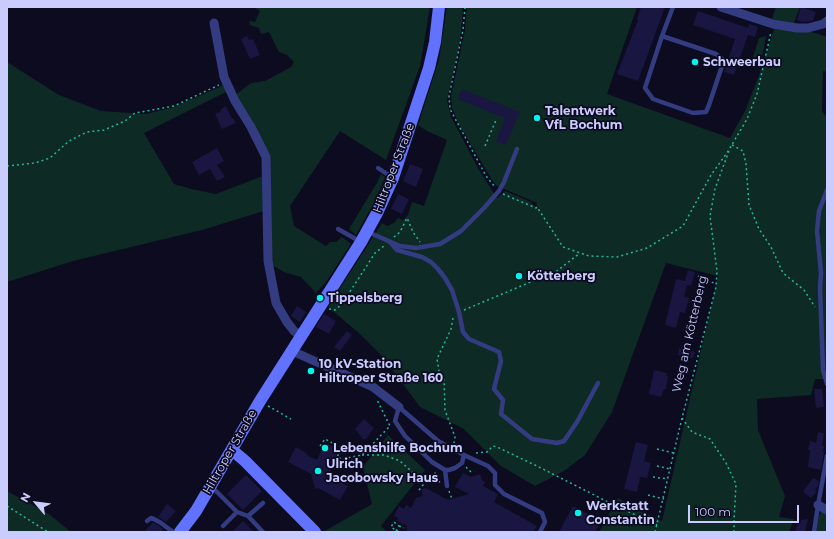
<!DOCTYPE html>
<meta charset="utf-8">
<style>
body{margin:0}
#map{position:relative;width:834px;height:539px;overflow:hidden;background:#0c0b1f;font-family:Montserrat,sans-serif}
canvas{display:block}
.frame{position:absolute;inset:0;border:8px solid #cacbff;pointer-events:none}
.north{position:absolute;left:16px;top:483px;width:40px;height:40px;-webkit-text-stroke:3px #0c0b1f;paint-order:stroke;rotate:298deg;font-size:11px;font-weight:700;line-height:16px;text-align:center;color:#cacbff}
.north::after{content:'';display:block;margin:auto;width:14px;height:18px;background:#cacbff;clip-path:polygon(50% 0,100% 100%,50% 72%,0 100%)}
.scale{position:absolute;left:688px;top:505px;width:111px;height:18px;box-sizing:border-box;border:2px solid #cacbff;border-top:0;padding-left:5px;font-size:12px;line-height:14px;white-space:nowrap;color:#cacbff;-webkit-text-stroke:3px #0c0b1f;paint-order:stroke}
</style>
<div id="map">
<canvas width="834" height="539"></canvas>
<div class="frame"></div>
<div class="north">N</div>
<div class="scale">100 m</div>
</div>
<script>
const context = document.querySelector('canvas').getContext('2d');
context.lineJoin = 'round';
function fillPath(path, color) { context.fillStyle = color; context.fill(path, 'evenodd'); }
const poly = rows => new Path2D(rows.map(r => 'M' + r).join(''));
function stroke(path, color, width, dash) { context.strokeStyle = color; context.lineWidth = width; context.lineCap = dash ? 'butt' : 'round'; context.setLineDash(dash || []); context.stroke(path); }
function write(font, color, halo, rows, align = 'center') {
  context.font = font + ' Montserrat,sans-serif'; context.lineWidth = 3.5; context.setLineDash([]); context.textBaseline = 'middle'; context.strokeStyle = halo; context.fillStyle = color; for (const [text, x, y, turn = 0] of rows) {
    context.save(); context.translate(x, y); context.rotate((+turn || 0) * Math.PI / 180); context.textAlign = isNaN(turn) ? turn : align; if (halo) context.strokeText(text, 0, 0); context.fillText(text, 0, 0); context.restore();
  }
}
const green = poly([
 [253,7,430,7,420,66,386,160,340,131,290,206,294,226,326,246,330,242,336,242,342,237,351,244,326,282,316,293,301,277,284,272,270,264,264,211,202,230,73,261,7,282,7,62,59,95,101,111,146,114,174,107,224,85,228,91,144,133,174,184,191,189,216,194,263,176,264,157,235,95,251,83,265,81,291,67,294,62,287,55,279,52,269,32,261,34,259,28,250,25,249,21,255,22,260,11],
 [447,7,462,7,463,13,459,47,447,100,451,117,479,170,497,198,505,191,529,201,536,207,537,203,497,186,492,180,460,126,452,108,451,96,465,30,467,7,637,7,607,94,730,138,745,111,760,73,774,29,809,31,827,37,827,72,823,71,822,111,827,118,827,379,815,379,811,395,757,399,758,430,785,496,779,517,794,519,789,532,599,532,618,498,662,521,718,276,666,263,612,412,585,455,564,471,535,486,501,466,464,429,420,407,383,357,360,334,328,307,382,223,387,226,394,223,398,218,403,220,408,215,412,202,424,206,447,140,427,131,418,125,439,60],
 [776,7,800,7,794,23,772,19],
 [766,36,763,53,759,65,751,63,759,38],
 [381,174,385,177,375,201,356,235,349,229,378,181],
 [388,435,425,470,381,526,387,532,323,532,372,504,363,467],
 [7,491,49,514,71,532,7,532],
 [821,511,827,514,827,532,816,532,818,517]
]);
const building = poly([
 [641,7,665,7,638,81,617,74,638,20,637,19],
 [801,7,816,12,813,21,803,22,797,20],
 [698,11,748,28,749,24,758,27,755,37,748,35,734,75,724,72,735,39,693,25],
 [247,36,249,40,253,39,260,55,250,59,241,39],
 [462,89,520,112,506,145,496,141,505,118,458,99],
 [226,106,232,119,233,118,236,123,222,129,215,114,221,111,221,109],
 [217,148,224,161,217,165,225,177,217,181,210,169,199,175,192,162],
 [410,164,423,169,416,187,403,181],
 [398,194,409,199,402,214,391,209],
 [688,270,695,272,691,286,687,285,684,297,689,298,685,313,680,312,676,328,665,325,676,279,685,281],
 [297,306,306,312,300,322,291,316],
 [324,314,336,321,329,334,316,327],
 [347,331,352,335,340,351,334,347],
 [679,348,695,352,693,358,678,355],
 [654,370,667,373,666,376,668,376,666,389,664,389,661,397,649,394],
 [814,389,822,389,824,407,816,408],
 [364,419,374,428,366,439,363,439,355,429],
 [818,432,824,433,822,446,824,446,823,451,824,452,821,470,808,467,810,450,808,450,810,441,816,443],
 [325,442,340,450,330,467,333,479,348,486,340,500,318,488,315,489,311,474,288,462,296,447,306,453,307,455,317,460],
 [636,442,648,445,644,461,651,463,647,478,640,477,637,492,624,489],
 [463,473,471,477,480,474,482,480,485,482,483,486,498,494,494,502,537,526,533,532,406,532,407,530,406,530,407,526,397,521,398,518,394,516,399,506,404,509,406,505,411,508,416,498,423,496,421,489,426,488,448,500,469,494,455,487],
 [246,475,262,491,243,510,227,494],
 [813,478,819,481,818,486,815,490,817,491,811,498,803,492],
 [167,504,176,511,166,522,158,517],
 [573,506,601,521,595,532,559,532],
 [808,519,805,532,795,532,798,524,800,524,801,520],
 [243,521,254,532,232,532],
 [153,522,159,526,163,529,161,532,144,532]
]);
const path = poly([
 [465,7,463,30,449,96,450,109,486,176,495,187],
 [732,145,743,151,746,164,749,205,759,229,771,247,783,273,804,290,815,307],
 [485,146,496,120],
 [7,166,35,163,50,158,69,141,87,132,104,130,125,121,135,113,174,106,219,85],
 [503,194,536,208,537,207,563,247,589,256,617,257,647,248,683,226,711,175,729,150],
 [394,237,400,232,407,218,413,232,420,242],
 [698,276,716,284],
 [329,309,335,310,342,304,375,253,384,246],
 [464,310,557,271,580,253],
 [453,318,451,329,437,359,439,371,444,380,445,410,455,437,454,443],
 [268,406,291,419],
 [682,418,692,432,710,439,726,463,736,484,734,521,734,532],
 [320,446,325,439,342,448,337,457,342,459,362,455,390,426,377,400],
 [657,449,674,453],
 [476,453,487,452,493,446,497,447,537,466,612,504,657,525],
 [362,455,384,455,400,461,420,479,433,479,440,482],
 [657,466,670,469],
 [466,467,473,474],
 [653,477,668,479],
 [433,479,436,471],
 [419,490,428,479],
 [449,491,452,499],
 [648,495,664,499],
 [7,506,48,532],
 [399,526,404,528],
 [396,531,399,526,394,522,391,527,399,532],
 [655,532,682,418,716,287,717,271,710,216,715,189,730,148,747,119,757,94,771,32]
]);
const lane = poly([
 [662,36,716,54,724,60,709,105,706,112,693,113,653,99,645,88,662,36,673,7],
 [378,168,393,178],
 [827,190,819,211,817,231,821,273,820,288,823,370,827,384],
 [338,229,361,242],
 [368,232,400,246,416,248,440,244,461,231,484,208,499,191,504,182,517,149],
 [390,242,397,250,422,257,431,262,438,269,445,278,452,290,459,312,463,332,469,339,499,352,501,361,494,389,503,400,501,414,532,439,557,443,564,441,577,422,598,383],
 [464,455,462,463,455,468,449,470,445,470,432,462,405,436,395,421,399,407,438,441,464,455,488,466,495,473,495,485,504,494,542,513,545,522,540,532],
 [445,470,447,486],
 [211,486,237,512,248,516,263,532],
 [248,516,263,503],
 [147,521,151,518,154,519,161,523,173,532],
 [223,526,237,512],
 [814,532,818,505,827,456]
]);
const street = poly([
 [721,7,773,24,797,28,808,28,823,24,827,21],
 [214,23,224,77,235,101,251,127,266,157,268,261,276,303,287,322,294,331,301,336],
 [292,351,373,387,399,407],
 [818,505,827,510]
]);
const secondary = poly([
 [232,450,245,461,315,532],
 [180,532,196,511,260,401,361,242,377,213,393,178,429,68,435,42,439,7]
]);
const markers = [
 [695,62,4,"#00f5ec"],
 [537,118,4,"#00f5ec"],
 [519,276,4,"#00f5ec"],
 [320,298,4,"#00f5ec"],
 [311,371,4,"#00f5ec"],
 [325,448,4,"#00f5ec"],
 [318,471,4,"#00f5ec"],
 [578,513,4,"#00f5ec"]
];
const poiNames = [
 ["Schweerbau",703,62],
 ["Talentwerk",545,111],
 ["VfL Bochum",545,125],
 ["Kötterberg",527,276],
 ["Tippelsberg",328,298],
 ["10 kV-Station",319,364],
 ["Hiltroper Straße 160",319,378],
 ["Lebenshilfe Bochum",333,448],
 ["Ulrich",326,464],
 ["Jacobowsky Haus",326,478],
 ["Werkstatt",586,506],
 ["Constantin",586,520]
];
const streetNames = [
 ["Hiltroper Straße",394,168,-69],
 ["Weg am Kötterberg",690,334,-77],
 ["Hiltroper Straße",230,452,-60]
];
fillPath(green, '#0e2a25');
fillPath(building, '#191641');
stroke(path, '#26b69a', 1.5, [2, 3]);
stroke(lane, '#333b81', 4.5);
stroke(street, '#333b81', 9);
stroke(secondary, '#6172ff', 12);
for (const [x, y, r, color] of markers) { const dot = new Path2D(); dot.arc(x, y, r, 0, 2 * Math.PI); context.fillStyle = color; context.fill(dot); stroke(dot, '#0c0b1f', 1.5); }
write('bold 12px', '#cacbff', '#0c0b1f', poiNames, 'left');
write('12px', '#cacbff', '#0c0b1f', streetNames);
</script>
